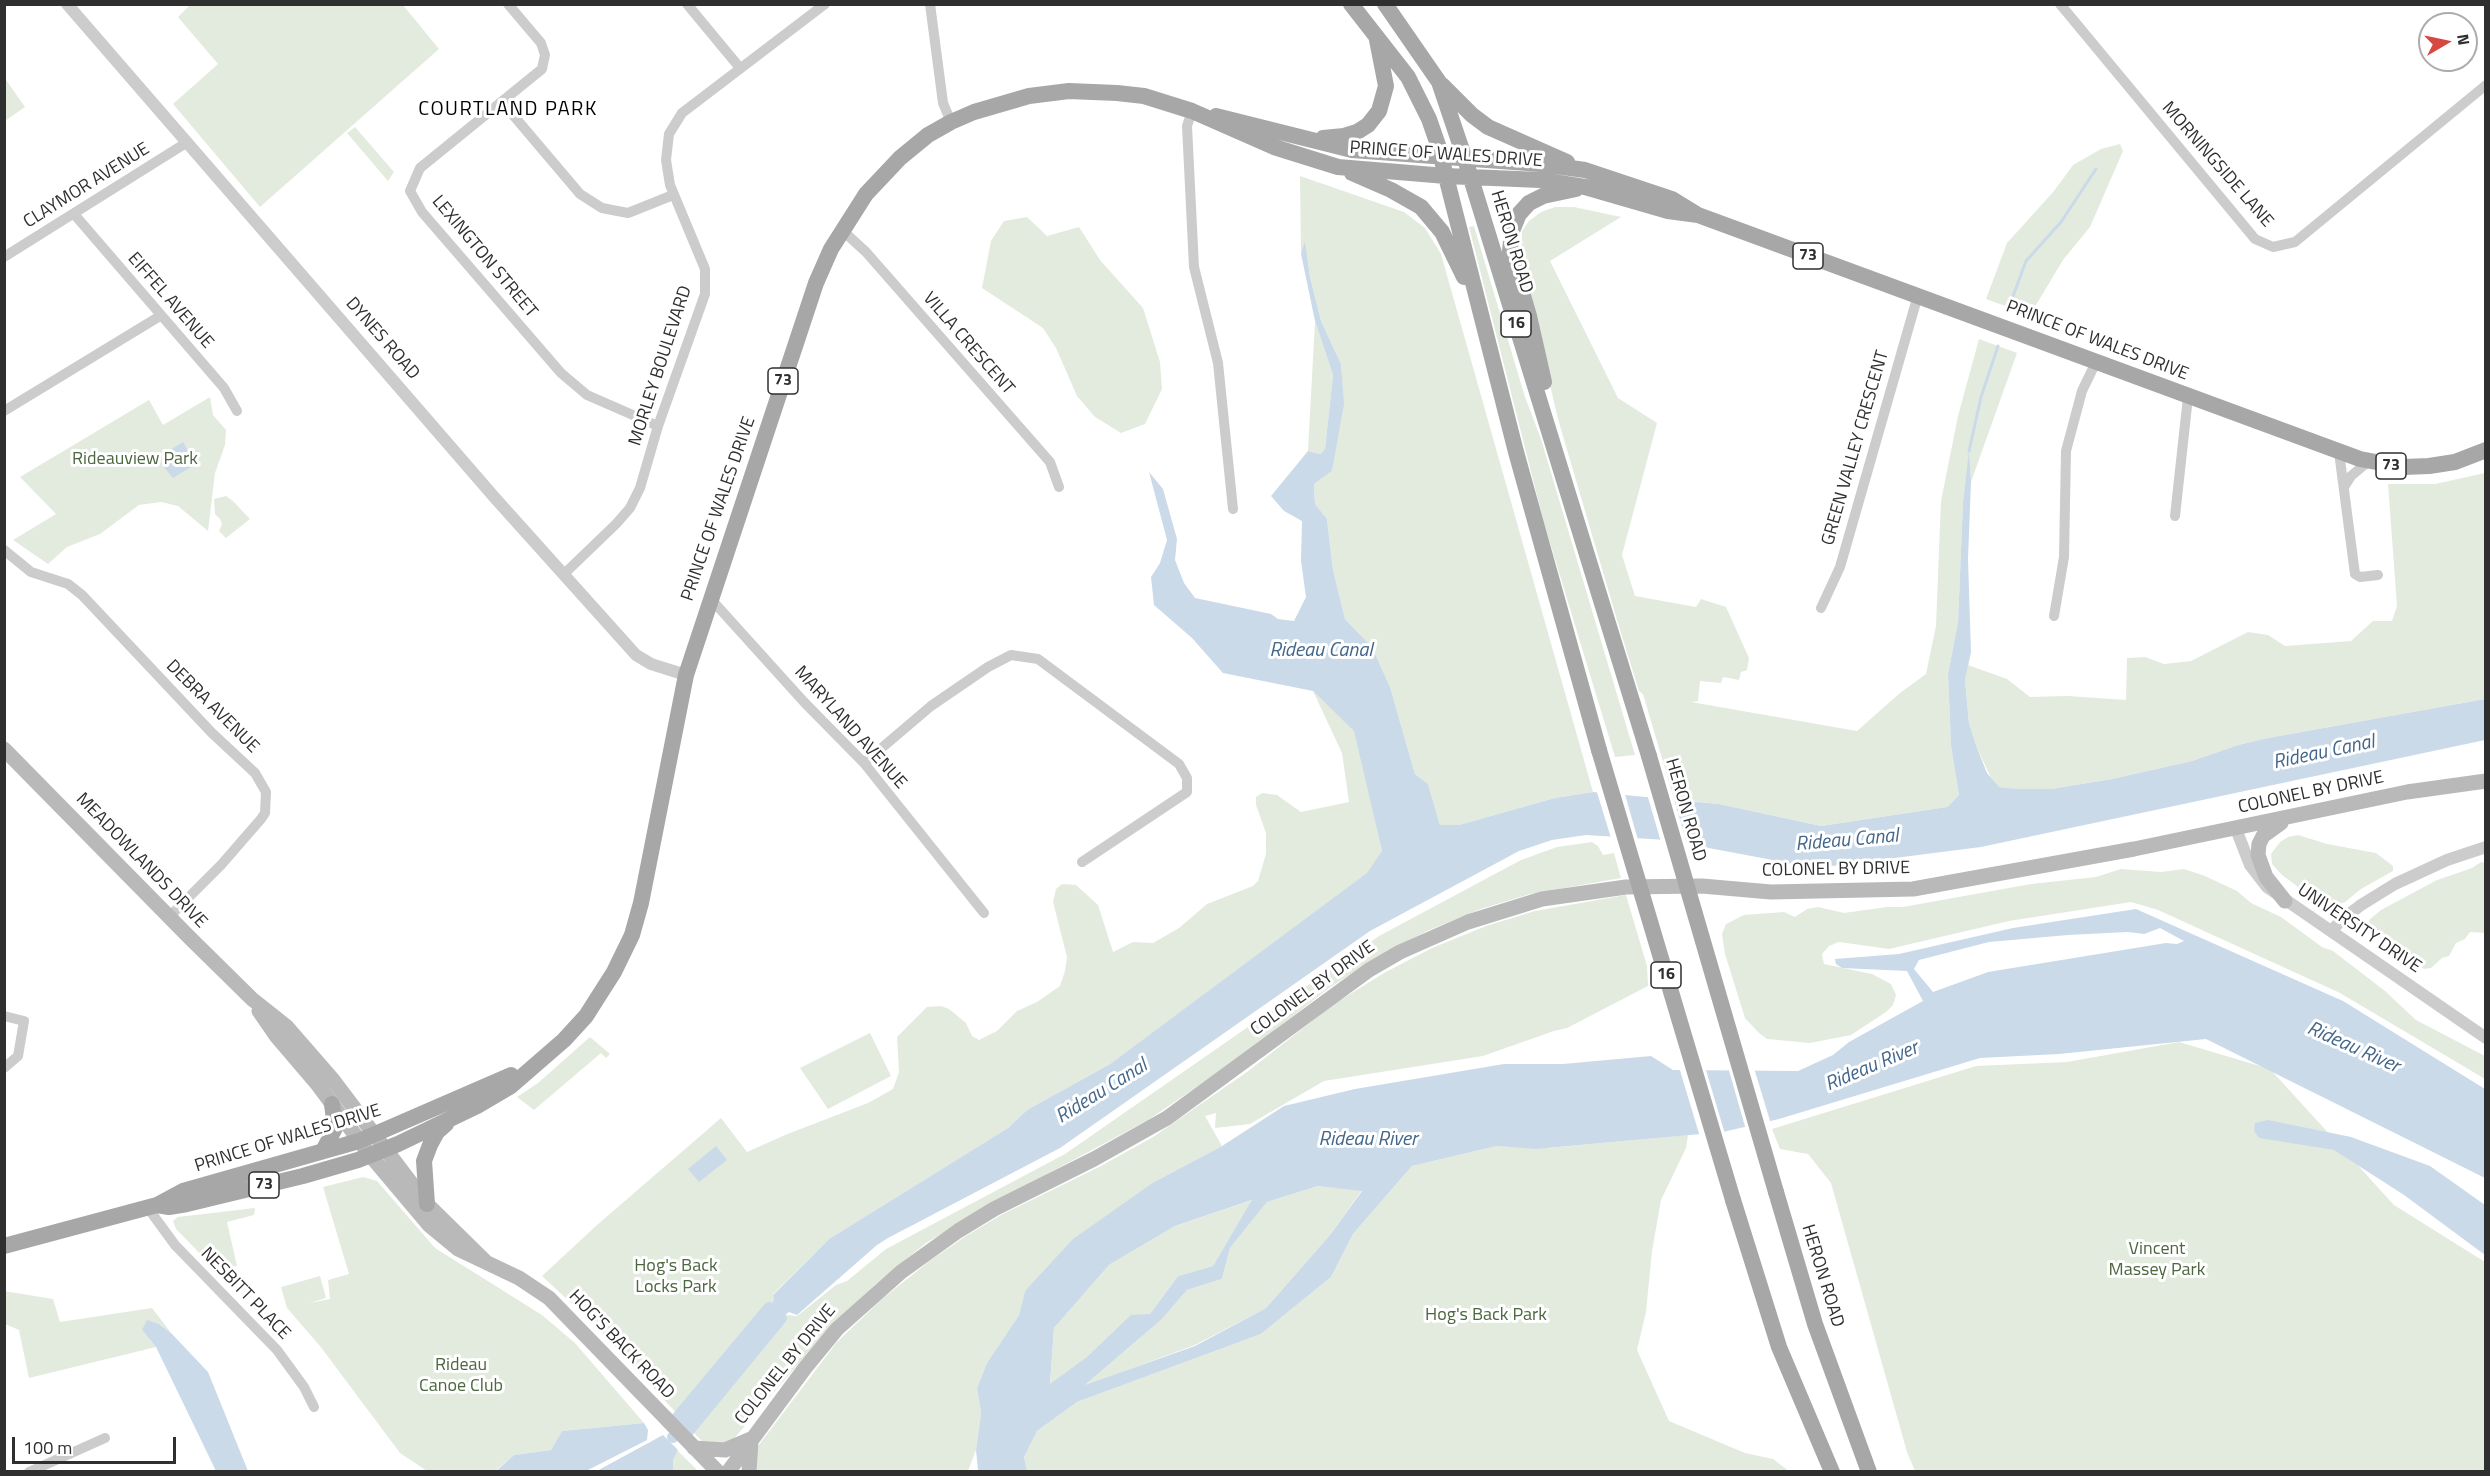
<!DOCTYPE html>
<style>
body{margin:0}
#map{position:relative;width:2490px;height:1476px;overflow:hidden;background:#fff;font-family:"Titillium Web",sans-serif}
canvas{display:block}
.frame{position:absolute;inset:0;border:6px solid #2f2f2f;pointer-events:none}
.north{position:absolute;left:2418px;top:12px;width:60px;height:60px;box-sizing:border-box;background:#fff;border:2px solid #acacac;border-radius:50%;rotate:81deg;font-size:16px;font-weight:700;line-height:24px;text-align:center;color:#2f2f2f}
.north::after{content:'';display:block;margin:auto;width:21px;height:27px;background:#d74840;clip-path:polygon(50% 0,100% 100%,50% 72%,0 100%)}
.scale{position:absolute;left:12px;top:1437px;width:164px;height:27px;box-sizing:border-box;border:3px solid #2f2f2f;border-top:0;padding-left:8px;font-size:18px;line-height:21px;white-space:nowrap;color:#2f2f2f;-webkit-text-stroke:4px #fff;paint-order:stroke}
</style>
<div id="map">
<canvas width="2490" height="1476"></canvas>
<div class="frame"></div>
<div class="north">N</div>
<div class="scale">100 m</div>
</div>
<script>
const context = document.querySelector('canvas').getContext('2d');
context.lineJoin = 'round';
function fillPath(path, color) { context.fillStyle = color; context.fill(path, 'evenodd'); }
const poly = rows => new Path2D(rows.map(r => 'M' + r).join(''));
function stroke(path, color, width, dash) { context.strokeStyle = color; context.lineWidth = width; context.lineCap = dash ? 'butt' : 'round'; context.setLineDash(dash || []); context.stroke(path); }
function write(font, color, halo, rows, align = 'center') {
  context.font = font + ' "Titillium Web",sans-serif'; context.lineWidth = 6; context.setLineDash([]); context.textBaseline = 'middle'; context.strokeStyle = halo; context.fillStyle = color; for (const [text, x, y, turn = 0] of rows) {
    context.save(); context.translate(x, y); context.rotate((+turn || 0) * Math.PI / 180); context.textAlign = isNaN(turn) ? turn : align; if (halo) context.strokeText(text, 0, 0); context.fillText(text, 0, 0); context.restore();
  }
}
const green = poly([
 [190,5,403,5,439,49,260,207,173,104,218,64,178,17],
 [4,77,25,107,5,121,4,120],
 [355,127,394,172,388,181,347,133],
 [2120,144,2123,151,2090,227,2063,260,2030,315,1986,299,2007,243,2054,191,2073,165,2101,149],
 [1300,176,1404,212,1425,228,1441,254,1593,792,1555,798,1459,825,1440,825,1428,784,1415,774,1390,687,1372,647,1345,619,1333,570,1327,519,1315,504,1314,484,1332,471,1343,397,1341,364,1321,321,1310,277,1305,243,1301,254],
 [1555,207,1574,207,1621,217,1550,261,1618,398,1657,423,1622,555,1635,596,1696,607,1701,599,1726,607,1749,658,1747,670,1741,672,1739,680,1723,677,1721,683,1700,681,1698,701,1691,702,1857,731,1900,693,1926,674,1936,626,1941,501,1958,416,1979,339,2017,353,1971,482,1969,456,1963,502,1958,622,1948,674,1951,746,1959,795,1947,807,1821,826,1719,804,1674,799,1643,694,1639,691,1617,620,1558,419,1524,274,1521,251,1522,231,1529,221,1541,212],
 [1027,217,1047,236,1079,227,1100,260,1143,308,1160,362,1162,389,1145,424,1121,433,1095,417,1077,396,1056,348,1043,328,982,288,991,241,1004,221],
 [1474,226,1525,397,1541,439,1635,755,1615,757,1544,523,1469,227],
 [1315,321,1333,375,1325,449,1320,454,1308,451],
 [210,397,213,415,226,430,225,445,215,473,208,531,178,506,161,502,139,505,100,534,67,547,48,564,13,540,56,514,20,477,149,400,163,425],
 [2485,473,2485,699,2268,738,2238,745,2192,761,2112,779,2051,789,2016,789,1999,787,1993,782,1977,748,1969,723,1965,680,1968,665,2007,679,2030,697,2068,696,2126,700,2127,658,2145,657,2164,664,2191,661,2248,632,2268,635,2285,646,2351,641,2373,621,2392,621,2397,606,2388,484,2435,484],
 [226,496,233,501,250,519,226,538,219,531,222,524,220,519,215,514,214,499],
 [1313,691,1355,731,1382,851,1368,873,1110,1064,1027,1110,1008,1128,829,1239,773,1294,774,1300,769,1308,679,1416,601,1331,542,1276,597,1225,721,1118,747,1152,785,1135,868,1103,893,1089,899,1072,897,1037,927,1007,941,1006,949,1009,966,1023,972,1036,979,1040,997,1031,1017,1011,1037,1002,1060,986,1065,971,1067,957,1053,902,1056,889,1062,884,1076,885,1098,905,1113,952,1133,942,1153,943,1179,928,1207,904,1253,886,1258,881,1266,854,1266,833,1256,805,1256,797,1262,793,1277,795,1301,812,1349,802,1342,753],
 [2298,835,2327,844,2376,853,2393,866,2393,871,2361,889,2345,902,2335,906,2324,906,2282,875,2272,864,2271,854,2280,842,2288,837],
 [1592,842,1598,846,1603,855,1614,853,1621,878,1530,894,1481,909,1427,931,1379,956,1329,988,1242,1056,1148,1120,993,1203,926,1243,877,1283,832,1325,731,1442,706,1445,692,1431,787,1315,797,1316,836,1285,847,1281,886,1249,1065,1154,1379,936,1521,860,1557,847],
 [2481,862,2485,863,2485,933,2470,932,2465,939,2456,943,2449,956,2442,958,2431,968,2424,969,2377,936,2370,934,2369,920,2381,910,2437,880,2472,868],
 [2121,869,2161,872,2184,869,2205,876,2237,891,2251,903,2281,917,2322,947,2333,951,2385,991,2416,1020,2485,1056,2485,1079,2340,993,2158,910,2131,902,2009,921,1889,949,1839,942,1829,946,1822,954,1824,964,1872,974,1891,984,1896,995,1893,1005,1886,1012,1851,1035,1810,1043,1767,1039,1759,1033,1745,1018,1725,954,1722,934,1726,924,1744,915,1784,912,1795,917,1807,909,1818,907,1844,913,1887,907,1903,907,2031,884,2096,877],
 [1626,895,1647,966,1648,986,1567,1028,1554,1031,1483,1056,1324,1081,1250,1124,1215,1128,1216,1113,1205,1116,1222,1146,1154,1182,1025,1291,1019,1315,987,1363,977,1388,981,1413,976,1450,968,1471,754,1472,758,1446,837,1342,882,1299,931,1260,966,1236,1001,1215,1099,1167,1153,1137,1247,1072,1334,1004,1384,973,1432,948,1486,926,1535,911],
 [870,1033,891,1076,828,1109,800,1068],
 [590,1037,610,1054,606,1058,601,1053,534,1110,517,1097,538,1083],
 [2179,1042,2270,1069,2394,1205,2485,1262,2485,1471,1915,1471,1907,1452,1831,1183,1808,1154,1780,1149,1772,1129,1976,1066,2067,1062],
 [1688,1135,1686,1148,1661,1200,1652,1251,1646,1312,1637,1350,1669,1421,1745,1453,1773,1459,1789,1471,1027,1472,1024,1457,1037,1431,1077,1402,1261,1334,1331,1277,1353,1234,1412,1166,1497,1146,1548,1148],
 [363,1177,377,1181,435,1248,542,1315,575,1343,644,1423,562,1431,551,1450,514,1455,495,1471,427,1471,400,1453,320,1346,287,1308,281,1287,320,1276,326,1298,310,1303,330,1299,328,1280,349,1274,323,1187],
 [1318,1186,1362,1190,1330,1235,1266,1308,1195,1345,1084,1386,1162,1319,1187,1290,1222,1279,1230,1248,1267,1202],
 [1253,1200,1213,1266,1178,1276,1150,1314,1050,1385,1054,1328,1109,1265,1175,1226],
 [255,1208,254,1215,227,1222,237,1266,215,1269,176,1229,173,1221,178,1217],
 [4,1291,53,1299,60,1322,152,1308,172,1334,159,1324,142,1330,156,1347,29,1378,19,1330,5,1324],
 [677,1450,698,1471,673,1472,673,1460]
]);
const water = poly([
 [1305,241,1310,277,1321,321,1341,364,1344,404,1332,471,1314,484,1315,504,1327,519,1333,570,1345,619,1372,647,1390,687,1415,774,1428,784,1440,825,1459,825,1555,798,1593,792,1719,804,1821,826,1947,807,1959,795,1951,746,1948,674,1958,622,1963,502,1969,451,1971,482,1968,559,1971,652,1965,680,1969,723,1977,748,1987,773,1999,787,2017,789,2051,789,2112,779,2192,761,2238,745,2268,738,2485,699,2485,740,1981,847,1824,867,1810,867,1666,840,1586,835,1552,840,1519,851,1370,931,1060,1148,888,1238,877,1245,797,1315,789,1312,781,1318,769,1308,774,1300,773,1295,829,1239,1008,1128,1027,1110,1110,1064,1367,873,1382,851,1354,731,1313,691,1223,673,1192,638,1154,605,1151,577,1160,563,1167,540,1149,472,1163,489,1177,539,1175,560,1184,583,1195,598,1271,614,1278,619,1294,621,1306,597,1301,561,1302,521,1284,511,1271,496,1308,451,1320,454,1325,449,1333,375,1315,321,1301,254],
 [183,442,196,464,173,478,161,464,164,462,160,456],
 [2136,909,2343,1001,2485,1089,2485,1178,2206,1039,2059,1054,1980,1058,1779,1119,1723,1132,1536,1149,1497,1146,1412,1166,1353,1234,1331,1277,1261,1334,1077,1402,1037,1431,1024,1457,1027,1471,978,1470,976,1450,981,1413,977,1388,987,1363,1019,1315,1025,1291,1073,1239,1154,1182,1222,1146,1284,1106,1355,1089,1504,1064,1563,1064,1651,1056,1673,1070,1798,1071,1833,1055,1849,1042,1923,1001,1907,971,1842,968,1836,964,1835,959,1899,954,2013,928],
 [2160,928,2184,941,2177,944,2166,943,1988,972,1933,992,1914,969,1919,960,1989,942,2068,935,2128,932,2144,934],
 [1318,1186,1362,1191,1330,1235,1266,1308,1195,1346,1085,1385,1162,1319,1187,1290,1222,1279,1230,1248,1267,1202],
 [1252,1200,1213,1266,1178,1276,1150,1314,1131,1315,1087,1357,1050,1384,1054,1328,1109,1265,1175,1226],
 [2268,1120,2351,1137,2430,1166,2485,1205,2485,1255,2404,1195,2334,1150,2259,1138,2254,1131,2255,1123],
 [716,1146,727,1160,699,1182,688,1169],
 [147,1320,159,1324,172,1334,208,1372,248,1471,216,1471,156,1347,142,1330],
 [644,1423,648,1430,647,1440,649,1443,673,1423,685,1435,673,1460,673,1471,495,1472,514,1455,551,1450,562,1431]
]);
const pier = poly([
 [1596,789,1624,791,1638,840,1611,838],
 [1647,794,1673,796,1688,847,1661,842],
 [1679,1067,1705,1067,1725,1134,1700,1137],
 [1728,1067,1754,1068,1771,1124,1746,1130],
 [671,1421,687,1437,680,1452,663,1435,595,1472,586,1471,661,1433]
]);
const stream = poly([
 [2009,307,2026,261,2061,222,2096,169],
 [1969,451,1981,397,1998,346]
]);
const canal = poly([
 [769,1308,781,1318,685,1435,673,1423,769,1308],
 [673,1437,773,1316,786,1304]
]);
const minor = poly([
 [508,4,541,43,545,55,542,69,420,168,410,191,422,212,561,373,587,395,658,426],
 [687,4,740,68],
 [930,4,943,103,951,122],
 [2060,4,2255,239,2273,247,2295,242,2486,85],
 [502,102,580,194,602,208,628,213,673,195],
 [1192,111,1187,126,1194,267,1218,363,1233,509],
 [74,214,224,388,237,411],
 [842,230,866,252,1050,462,1059,487],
 [4,257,186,143],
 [4,411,160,316],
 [2339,452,2355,574,2360,577,2378,575],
 [2344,487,2351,476,2369,461],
 [2175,516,2188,397],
 [4,550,31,572,68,584,82,595,212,733,255,773,266,792,265,813,261,819,221,865,169,917],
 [564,574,616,524,630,508,640,488,658,426,705,294,705,269,670,185,666,160,669,134,682,113,825,4],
 [710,598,804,702,864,763,984,913],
 [1821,608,1840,567,1918,295],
 [2054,616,2064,557,2066,451,2082,391,2096,362],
 [864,763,931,706,988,667,1011,655,1038,659,1179,764,1187,778,1187,792,1082,862],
 [4,1016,24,1021,18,1056,4,1068],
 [148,1208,175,1245,277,1350,304,1387,314,1407],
 [29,1472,105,1438]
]);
const tertiary = poly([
 [67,4,495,498,636,655,651,664,686,675],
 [2236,829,2250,865,2267,887,2486,1038],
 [2332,931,2340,921,2361,905,2395,884,2447,860,2486,847]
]);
const secondary = poly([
 [4,749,190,938,252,999,286,1026,333,1080,427,1204,486,1262],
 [2281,823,2263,836,2259,844,2258,855,2266,877,2285,901],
 [259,1011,277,1037,318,1085,370,1155,429,1225,458,1249,519,1278,549,1298,718,1472],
 [694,1448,725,1450,751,1439],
 [728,1472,805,1368,837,1329,901,1272,958,1231,994,1209,1094,1159,1167,1118,1369,970,1400,952,1468,922,1542,899,1626,887,1702,886,1771,892,1913,889,2134,849,2407,792,2486,781],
 [749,1472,751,1441]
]);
const primary = poly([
 [1351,4,1408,77,1429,119,1438,145,1516,452,1599,750],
 [1385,4,1439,82,1465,159,1649,756],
 [1442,85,1472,115,1488,127,1567,162],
 [1216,116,1352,150,1541,164,1585,170,1672,199,1698,215,2360,459,2403,467,2429,466,2455,462,2486,450],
 [1323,138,1344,136,1357,132,1368,125,1379,111,1386,86,1377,40],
 [1352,173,1391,190,1421,207,1442,232,1464,277],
 [1544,382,1529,316,1510,251,1512,231,1519,214,1529,203,1543,196,1576,189],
 [323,1151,335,1128,332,1104],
 [1776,1192,1815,1324,1869,1472],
 [1733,1200,1779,1347,1832,1472],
 [427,1204,424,1161,430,1145,437,1132,446,1124],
 [157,1205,169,1207,187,1204,303,1176,358,1160,398,1144,477,1106,511,1086,564,1040,586,1016,614,972,632,935,641,903,686,675,816,283,831,249,866,194,900,158,928,135,951,122,974,112,1029,96,1069,91,1117,93,1144,96,1192,111,1274,147,1338,167,1446,176,1540,180,1585,187,1668,211,1698,215],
 [4,1246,157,1205,183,1191,359,1141,511,1075]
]);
const primaryBridge = poly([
 [1599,750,1733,1200],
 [1649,756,1776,1192]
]);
const shields = [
 [1808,256,30],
 [1516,324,30],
 [783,381,30],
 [2391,466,30],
 [1666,975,30],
 [264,1185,30]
];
const shieldNames = [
 ["73",1808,256],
 ["16",1516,324],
 ["73",783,381],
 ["73",2391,466],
 ["16",1666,975],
 ["73",264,1185]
];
const streetNames = [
 ["PRINCE OF WALES DRIVE",1446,155,4],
 ["MORNINGSIDE LANE",2217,165,49],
 ["CLAYMOR AVENUE",87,186,-32],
 ["HERON ROAD",1511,242,73],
 ["LEXINGTON STREET",484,257,50],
 ["EIFFEL AVENUE",170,301,49],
 ["DYNES ROAD",382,339,49],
 ["PRINCE OF WALES DRIVE",2097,341,21],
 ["VILLA CRESCENT",968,344,49],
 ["MORLEY BOULEVARD",661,366,-72],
 ["GREEN VALLEY CRESCENT",1856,448,-74],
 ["PRINCE OF WALES DRIVE",719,509,-71],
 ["DEBRA AVENUE",212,707,45],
 ["MARYLAND AVENUE",850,728,48],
 ["COLONEL BY DRIVE",2311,793,-12],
 ["HERON ROAD",1685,810,74],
 ["MEADOWLANDS DRIVE",141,861,46],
 ["COLONEL BY DRIVE",1836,870,-1],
 ["UNIVERSITY DRIVE",2359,929,34],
 ["COLONEL BY DRIVE",1313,989,-36],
 ["PRINCE OF WALES DRIVE",288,1139,-17],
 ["HERON ROAD",1822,1276,73],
 ["NESBITT PLACE",245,1294,46],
 ["HOG'S BACK ROAD",621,1345,46],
 ["COLONEL BY DRIVE",786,1365,-51]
];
const parkNames = [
 ["Rideauview Park",135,460],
 ["Vincent",2157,1250],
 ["Massey Park",2157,1271],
 ["Hog's Back",676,1267],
 ["Locks Park",676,1288],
 ["Hog's Back Park",1486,1316],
 ["Rideau",461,1366],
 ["Canoe Club",461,1387]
];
const neighbourhoodNames = [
 ["COURTLAND PARK",508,110]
];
const waterNames = [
 ["Rideau Canal",1321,651],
 ["Rideau Canal",2324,753,-12],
 ["Rideau Canal",1847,841,-5],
 ["Rideau River",2353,1048,24],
 ["Rideau River",1872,1067,-23],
 ["Rideau Canal",1102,1092,-32],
 ["Rideau River",1368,1140]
];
fillPath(green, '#e3ebde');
fillPath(water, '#cbdae9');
fillPath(pier, '#fff');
stroke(stream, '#cbdae9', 3);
stroke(canal, '#cbdae9', 12);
stroke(minor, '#ccc', 10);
stroke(tertiary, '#ccc', 12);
stroke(secondary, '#b9b9b9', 15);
stroke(primary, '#a7a7a7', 16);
stroke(primaryBridge, '#a7a7a7', 16);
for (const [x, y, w] of shields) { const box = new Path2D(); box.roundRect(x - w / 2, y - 13, w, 26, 4.5); context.fillStyle = '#fff'; context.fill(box); stroke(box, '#2f2f2f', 1.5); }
write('bold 16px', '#2f2f2f', null, shieldNames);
write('18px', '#2f2f2f', '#fff', streetNames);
write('18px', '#4d6740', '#fff', parkNames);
context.letterSpacing = '1.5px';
write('20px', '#000', '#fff', neighbourhoodNames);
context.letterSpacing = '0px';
write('italic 20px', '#43668a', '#fff', waterNames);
</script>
